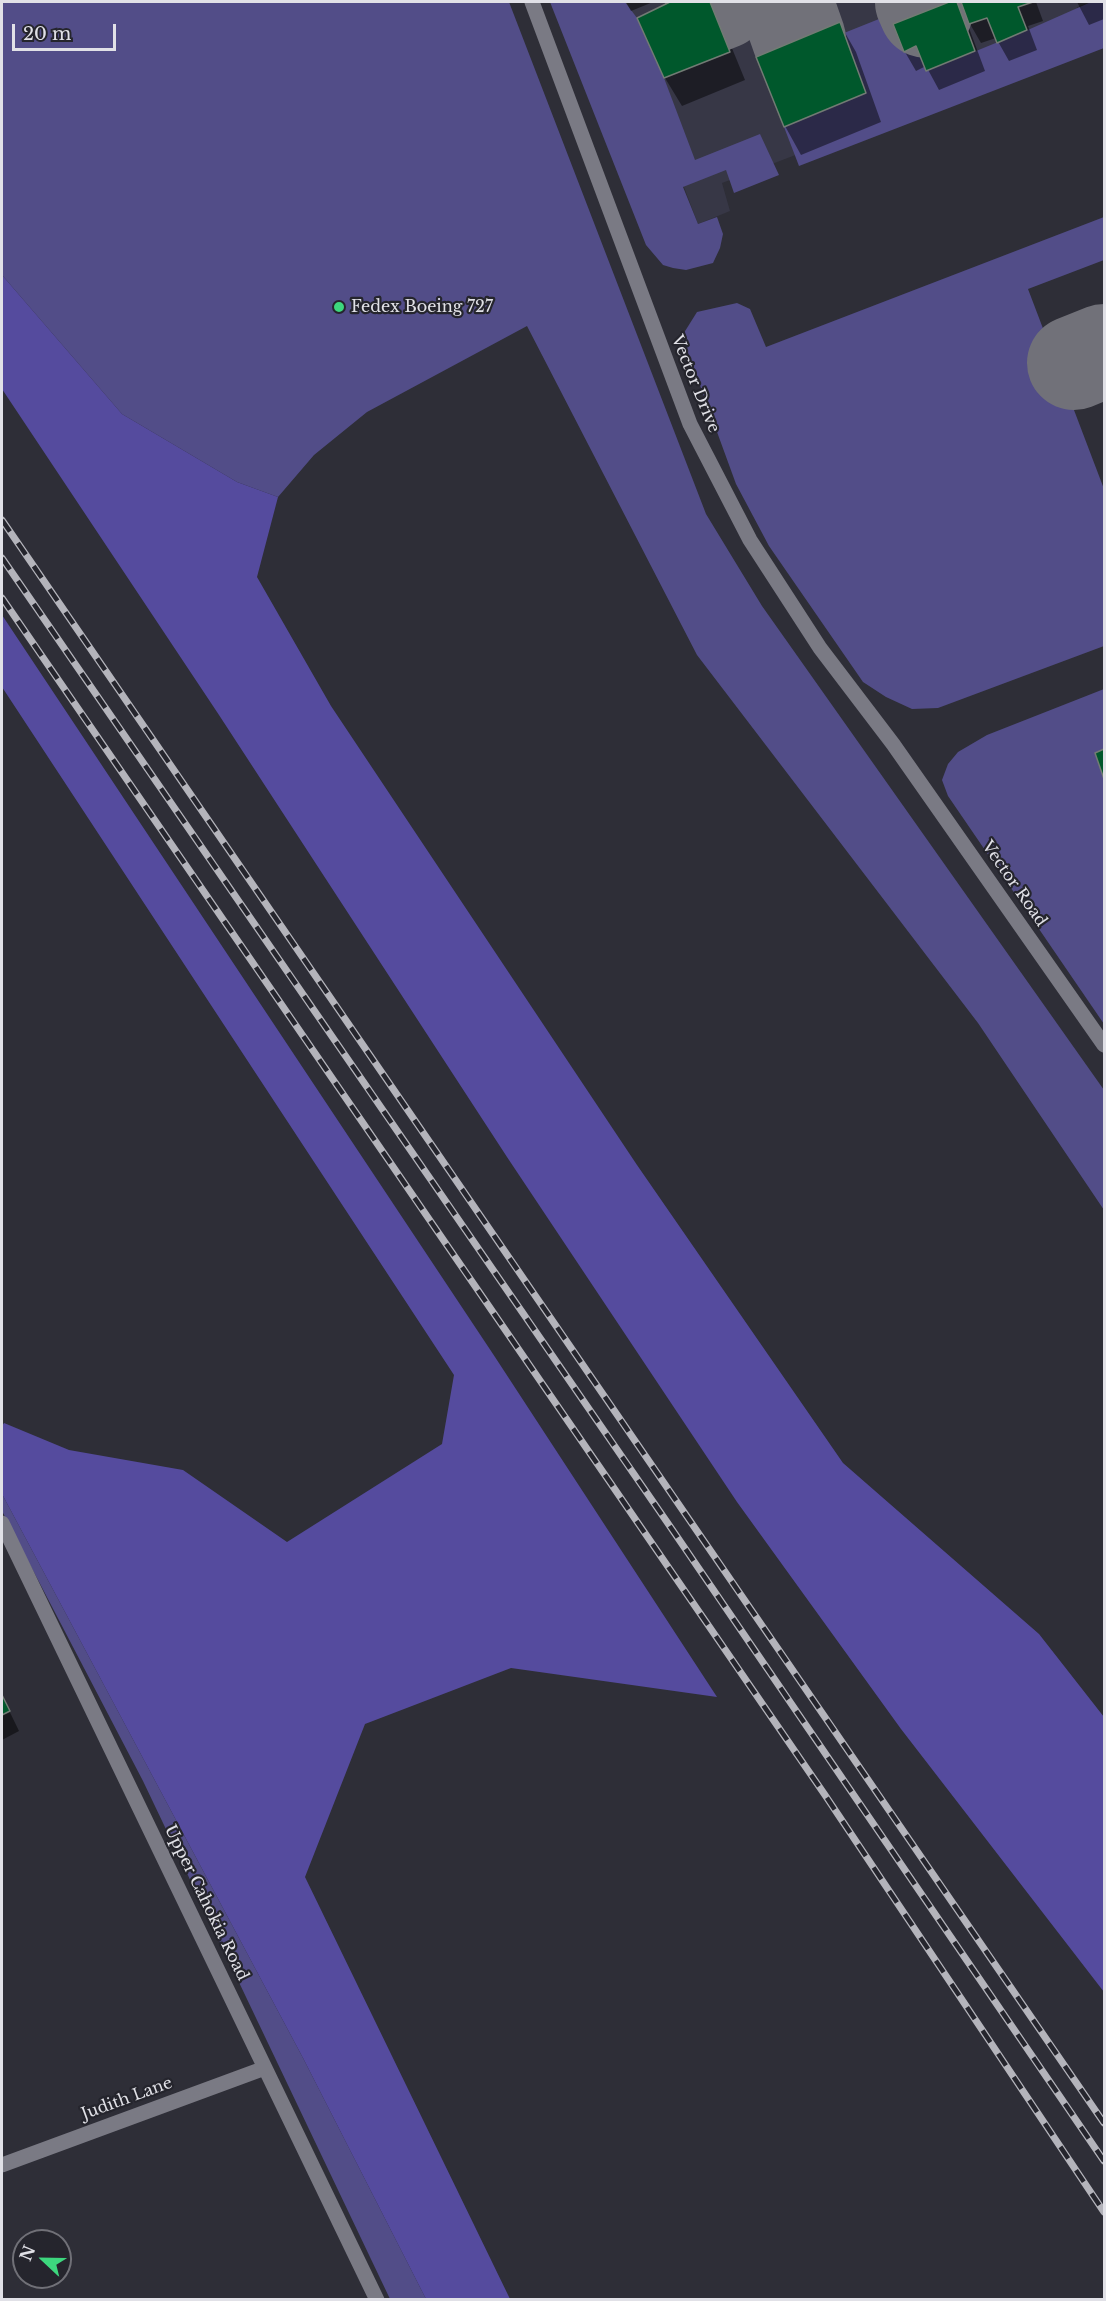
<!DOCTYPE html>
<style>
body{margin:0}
#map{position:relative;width:1106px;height:2301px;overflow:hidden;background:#2e2e37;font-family:"Libre Baskerville",serif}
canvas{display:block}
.frame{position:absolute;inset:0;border:3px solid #e1e1e7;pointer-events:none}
.north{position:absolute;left:12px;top:2229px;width:60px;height:60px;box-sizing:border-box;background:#25252d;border:2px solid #707077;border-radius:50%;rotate:292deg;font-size:16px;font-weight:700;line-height:24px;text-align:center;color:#e1e1e7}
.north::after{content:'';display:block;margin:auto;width:21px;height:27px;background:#3dd77e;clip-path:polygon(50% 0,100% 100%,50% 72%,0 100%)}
.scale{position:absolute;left:12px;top:24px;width:104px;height:27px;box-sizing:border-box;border:3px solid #e1e1e7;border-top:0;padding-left:8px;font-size:18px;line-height:21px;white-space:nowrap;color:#e1e1e7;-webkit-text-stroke:4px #25252d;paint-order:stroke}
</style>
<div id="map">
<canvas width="1106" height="2301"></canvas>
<div class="frame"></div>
<div class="north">N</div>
<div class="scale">20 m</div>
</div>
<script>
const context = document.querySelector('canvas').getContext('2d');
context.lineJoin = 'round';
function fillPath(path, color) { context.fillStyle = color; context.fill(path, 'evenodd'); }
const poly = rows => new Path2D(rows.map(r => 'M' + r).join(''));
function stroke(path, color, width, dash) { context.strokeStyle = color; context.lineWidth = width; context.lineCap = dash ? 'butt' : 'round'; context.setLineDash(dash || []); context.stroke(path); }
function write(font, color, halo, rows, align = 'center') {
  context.font = font + ' "Libre Baskerville",serif'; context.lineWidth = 4.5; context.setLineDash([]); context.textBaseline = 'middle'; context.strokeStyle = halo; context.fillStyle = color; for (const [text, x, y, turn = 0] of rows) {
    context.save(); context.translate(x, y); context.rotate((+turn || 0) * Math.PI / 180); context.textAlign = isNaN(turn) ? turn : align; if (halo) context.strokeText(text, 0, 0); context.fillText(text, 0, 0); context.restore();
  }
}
const built = poly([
 [614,2,1091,2,1077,7,1076,48,722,183,730,211,698,224]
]);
const green = poly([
 [2,2,509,2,706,514,762,606,1104,1090,1104,1210,978,1023,697,655,527,326,367,412,314,455,278,497,237,482,122,414,2,275],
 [550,2,625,2,637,18,664,78,695,160,760,134,779,175,734,193,726,170,683,187,698,224,717,217,723,234,720,248,713,263,686,270,673,268,663,265,646,245],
 [1091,2,1104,2,1104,48,799,166,784,127,866,93,844,33,889,15,904,52,916,46,927,71,1030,29],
 [1104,217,1104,260,1028,289,1104,489,1104,646,938,708,912,709,886,697,863,682,769,546,736,484,682,336,697,312,737,303,750,309,766,347],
 [1104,689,1104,749,1095,753,1104,779,1104,1024,948,796,942,780,948,764,958,752,987,735],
 [2,1494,303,2058,426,2299,390,2299,143,1781,2,1511]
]);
const forest = poly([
 [2,275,122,414,237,482,278,497,257,577,331,706,637,1165,843,1463,1039,1634,1104,1717,1104,1992,901,1729,737,1502,507,1157,219,715,2,389],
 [2,615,495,1357,717,1697,511,1668,365,1724,305,1877,510,2299,426,2299,303,2058,2,1494,2,1426,4,1423,69,1450,183,1470,287,1542,442,1444,454,1375,2,687]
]);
const shadow = poly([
 [626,2,653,2,631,11],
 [672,2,713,2,745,80,682,106,665,78],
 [953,2,955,2,966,20,985,71,939,90,926,66,916,71,905,52,895,25],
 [963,2,1036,2,1043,21,1028,26,1037,50,1009,61,996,38,981,43,970,24],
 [1077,2,1104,2,1104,19,1089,25],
 [840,24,856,52,881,122,801,155,785,126],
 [2,1696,19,1731,2,1740]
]);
const taxiway = poly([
 [786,2,799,39],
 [922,2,926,11],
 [712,6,722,2],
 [1074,363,1104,351]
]);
const building = poly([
 [670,2,710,2,730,52,664,78,637,18,670,2],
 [949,2,957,2,975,51,926,71,916,46,904,52,893,24,949,2],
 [961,2,1033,2,1018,7,1027,30,997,43,987,18,969,24,961,2],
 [840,22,866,93,784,127,756,57,840,22],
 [1104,749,1104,779,1095,753,1104,749],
 [2,1695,10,1711,2,1715,2,1695]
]);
const street = poly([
 [2,1523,377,2300],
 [2,2165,265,2068]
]);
const secondary = poly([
 [532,2,690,424,750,540,820,648,893,744,1104,1045]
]);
const rail = poly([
 [2,520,1104,2123],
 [2,558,667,1522,1104,2161],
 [2,598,825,1795,1104,2212]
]);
const markers = [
 [339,307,6,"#3dd77e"]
];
const poiNames = [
 ["Fedex Boeing 727",351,307]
];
const streetNames = [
 ["Vector Drive",695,384,68],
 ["Vector Road",1014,884,55],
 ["Upper Cahokia Road",206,1903,64],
 ["Judith Lane",127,2099,-20]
];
fillPath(built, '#373746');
fillPath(green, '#524d88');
fillPath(forest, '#554b9e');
fillPath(shadow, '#0007');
stroke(taxiway, '#717179', 94);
fillPath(building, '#00582c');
stroke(building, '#727b74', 1.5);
stroke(street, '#7a7a84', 15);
stroke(secondary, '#7a7a84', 15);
stroke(rail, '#b4b4bb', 7);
stroke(rail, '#25252d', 4.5, [14]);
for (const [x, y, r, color] of markers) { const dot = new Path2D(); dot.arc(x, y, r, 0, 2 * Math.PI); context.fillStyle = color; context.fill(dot); stroke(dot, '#25252d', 2); }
write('16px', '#e1e1e7', '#25252d', poiNames, 'left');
write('16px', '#e1e1e7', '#25252d', streetNames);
</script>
